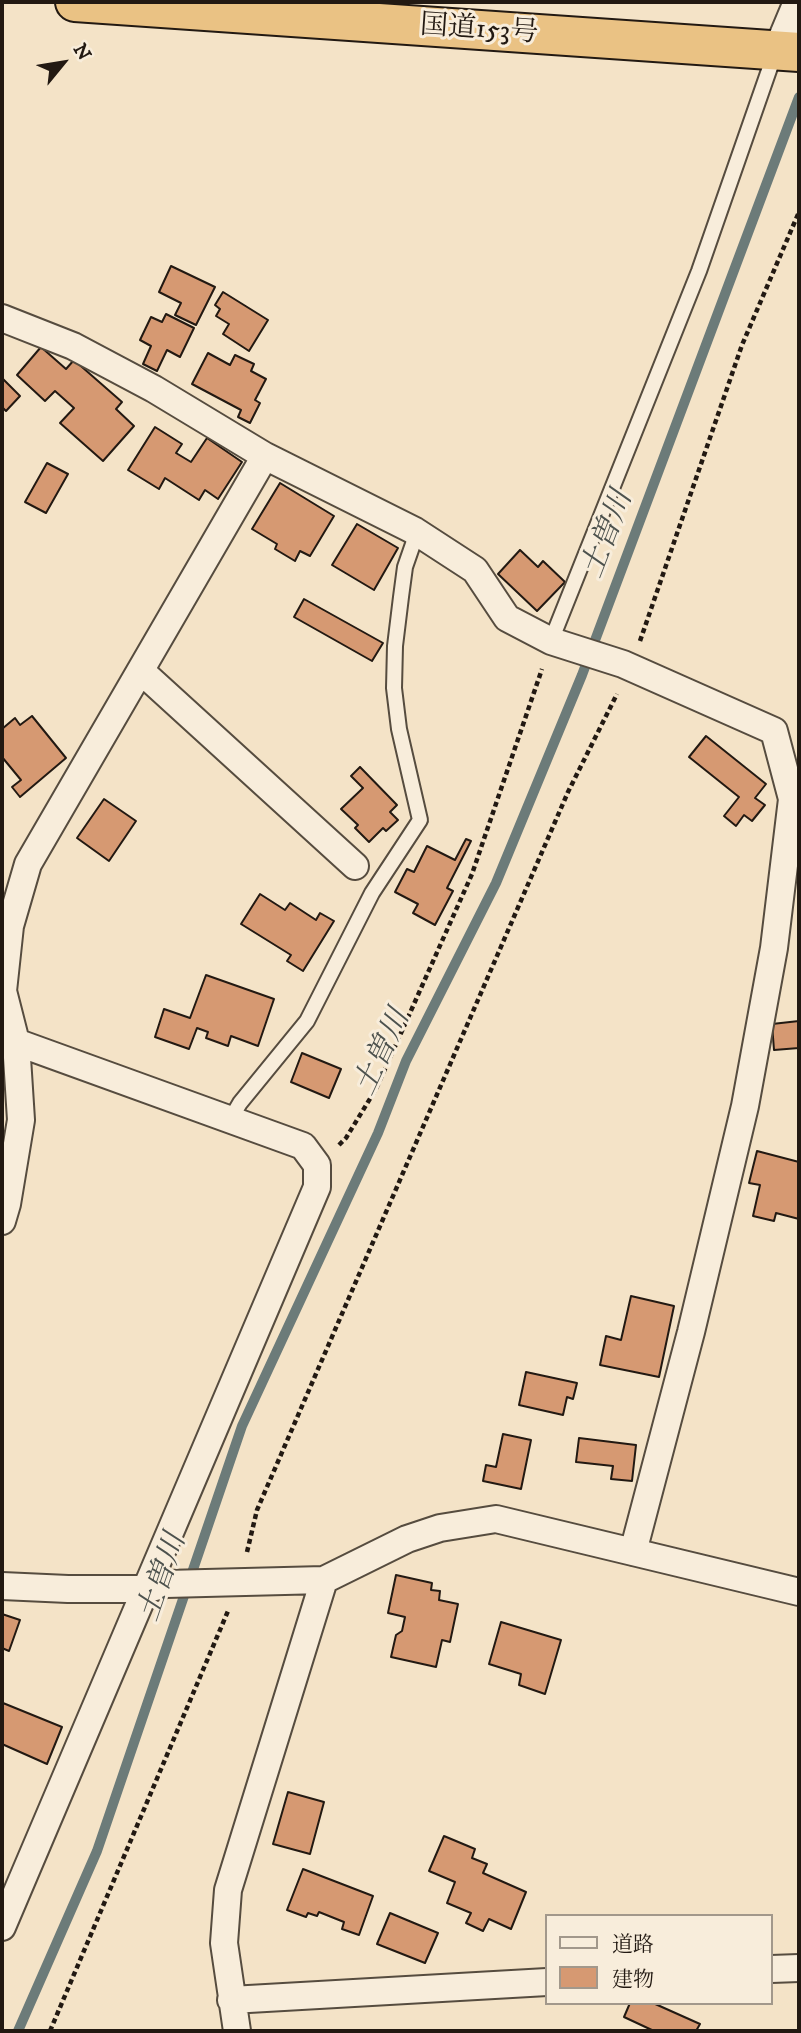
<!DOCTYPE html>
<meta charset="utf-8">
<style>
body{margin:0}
#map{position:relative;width:801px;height:2033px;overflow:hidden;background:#f4e3c7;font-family:"IM FELL DW Pica","Noto Serif JP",serif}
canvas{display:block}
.frame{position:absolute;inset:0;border:4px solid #221912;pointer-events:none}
.legend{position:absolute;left:545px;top:1914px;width:228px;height:91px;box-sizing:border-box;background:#f8eddb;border:2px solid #a2988b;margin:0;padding:9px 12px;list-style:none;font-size:21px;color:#221912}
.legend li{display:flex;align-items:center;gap:14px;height:35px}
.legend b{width:35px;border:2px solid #a2988b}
.north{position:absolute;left:28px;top:28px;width:70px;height:70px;-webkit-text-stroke:5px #f8eddb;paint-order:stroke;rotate:60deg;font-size:19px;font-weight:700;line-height:28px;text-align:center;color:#221912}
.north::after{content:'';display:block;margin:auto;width:24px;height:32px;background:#221912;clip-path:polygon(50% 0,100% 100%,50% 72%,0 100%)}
</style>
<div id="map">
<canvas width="801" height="2033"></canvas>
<div class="frame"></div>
<ul class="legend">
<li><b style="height:9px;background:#f8eddb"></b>道路</li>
<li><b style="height:19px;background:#d69972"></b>建物</li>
</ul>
<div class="north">N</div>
</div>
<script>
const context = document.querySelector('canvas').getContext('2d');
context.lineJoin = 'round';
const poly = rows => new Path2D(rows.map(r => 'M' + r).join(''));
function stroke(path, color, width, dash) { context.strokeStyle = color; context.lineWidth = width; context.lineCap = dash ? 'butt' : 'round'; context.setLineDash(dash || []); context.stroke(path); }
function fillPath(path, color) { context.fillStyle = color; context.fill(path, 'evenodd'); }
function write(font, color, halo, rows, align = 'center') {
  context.font = font + ' "IM FELL DW Pica","Noto Serif JP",serif'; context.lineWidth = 6; context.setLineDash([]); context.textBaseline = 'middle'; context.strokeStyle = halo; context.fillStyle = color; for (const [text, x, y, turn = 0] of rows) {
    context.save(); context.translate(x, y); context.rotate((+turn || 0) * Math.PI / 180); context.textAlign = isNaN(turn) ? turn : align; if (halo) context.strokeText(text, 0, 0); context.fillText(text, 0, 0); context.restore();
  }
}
const stream = poly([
 [18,2031,97,1851,242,1426,378,1133,406,1061,496,883,582,675,799,97]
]);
const building = poly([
 [171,266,215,287,196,325,175,315,181,303,159,292,171,266],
 [223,292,268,320,249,351,223,334,229,324,216,316,220,309,215,305,223,292],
 [166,314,194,328,180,357,167,350,157,371,143,364,151,346,140,340,151,317,162,322,166,314],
 [41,347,66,369,74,360,122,402,116,409,134,426,103,461,60,423,74,408,55,391,45,401,17,375,41,347],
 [208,353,230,365,235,355,254,364,251,371,266,379,255,400,260,403,250,423,238,417,241,410,192,384,208,353],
 [2,378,20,396,6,411,2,407,2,378],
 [155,427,182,444,176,453,191,462,207,438,242,462,218,499,205,490,199,500,165,478,159,489,128,470,155,427],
 [47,463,68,474,46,513,25,502,47,463],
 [280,483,334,516,310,556,300,551,295,561,275,549,277,544,252,529,280,483],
 [357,524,398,548,374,590,332,565,357,524],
 [520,550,538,567,543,561,565,582,537,611,498,574,520,550],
 [304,599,383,643,372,661,294,617,304,599],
 [32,716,66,758,20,797,12,787,21,780,2,757,2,729,15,718,20,725,32,716],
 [706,736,766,784,755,798,765,805,752,821,744,815,736,826,724,816,739,797,689,757,706,736],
 [360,767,397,805,390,812,398,820,386,831,383,828,369,842,355,828,358,825,341,809,363,788,351,776,360,767],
 [104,799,136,821,109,861,77,838,104,799],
 [466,839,471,841,447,888,453,891,435,925,413,913,418,904,395,892,407,869,414,872,427,846,455,860,466,839],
 [260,894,285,910,290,903,316,920,320,913,334,921,303,971,287,961,291,955,241,924,260,894],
 [206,975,274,999,258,1046,231,1036,228,1046,206,1038,208,1032,197,1028,189,1049,155,1037,164,1009,190,1018,206,975],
 [799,1021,799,1048,774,1050,772,1024,799,1021],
 [302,1053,341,1069,329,1098,291,1082,302,1053],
 [757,1151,799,1162,799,1219,776,1213,774,1221,753,1216,760,1185,749,1183,757,1151],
 [631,1296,674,1306,659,1377,600,1365,606,1336,621,1340,631,1296],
 [526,1372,577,1383,573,1399,567,1397,563,1415,519,1405,526,1372],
 [503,1434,531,1440,521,1489,483,1481,486,1465,496,1467,503,1434],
 [579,1438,636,1445,632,1481,611,1479,613,1466,576,1462,579,1438],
 [396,1575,432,1583,431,1590,440,1591,439,1600,458,1604,450,1642,442,1640,436,1667,391,1657,396,1635,402,1631,405,1617,388,1613,396,1575],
 [2,1614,20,1620,9,1651,2,1648,2,1614],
 [501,1622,561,1640,545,1694,519,1685,521,1674,489,1664,501,1622],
 [3,1703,62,1727,47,1764,2,1744,3,1703],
 [288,1792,324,1802,310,1854,273,1844,288,1792],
 [444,1836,475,1849,472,1858,487,1864,483,1873,526,1892,511,1929,489,1919,483,1931,466,1923,471,1913,447,1903,455,1882,429,1871,444,1836],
 [303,1869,373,1896,359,1935,342,1929,344,1922,319,1912,317,1916,308,1913,306,1917,287,1910,303,1869],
 [390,1913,438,1933,425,1963,377,1944,390,1913],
 [630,2003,653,2003,700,2024,696,2031,654,2031,624,2017,630,2003]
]);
const path = poly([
 [640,641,742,345,799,212],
 [339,1145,346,1138,376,1089,472,874,542,669],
 [247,1552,257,1510,568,792,617,694],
 [50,2031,228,1611]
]);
const service = poly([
 [551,641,699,271,775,53],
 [230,1120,240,1103,307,1021,372,893,420,820,399,729,394,688,395,646,401,597,405,567,413,544,415,531]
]);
const minor = poly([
 [776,52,797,2],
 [2,318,73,346,154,389,265,456,415,531,475,570,507,618,551,641,623,664,774,731,792,799,774,948,745,1106,691,1332,633,1552],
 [141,671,355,866],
 [2,1037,303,1146,317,1165,317,1187,2,1927],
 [2,1221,7,1204,21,1120,16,1042,3,991,10,926,28,864,265,456],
 [2,1586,68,1589,148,1589,166,1584,324,1580,407,1539,440,1528,496,1519,799,1592],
 [771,1969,799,1968],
 [231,2000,547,1982],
 [237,2031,224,1943,228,1890,324,1580]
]);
const trunk = poly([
 [75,2,799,52]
]);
const streetNames = [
 ["国道153号",479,31,4]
];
const waterNames = [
 ["土曽川",609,535,-69],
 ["土曽川",384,1053,-65],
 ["土曽川",164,1578,-71]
];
stroke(stream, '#6c7b79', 10);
fillPath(building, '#d69972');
stroke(building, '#221912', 2);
stroke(service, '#564c3f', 18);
stroke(minor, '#564c3f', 30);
stroke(trunk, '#221912', 42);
stroke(path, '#221912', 4.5, [5, 3.5]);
stroke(service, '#f8eddb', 14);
stroke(minor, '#f8eddb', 26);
stroke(trunk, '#eac284', 38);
write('28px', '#221912', '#f8eddb', streetNames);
write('italic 30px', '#4d524e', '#f8eddb', waterNames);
</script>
